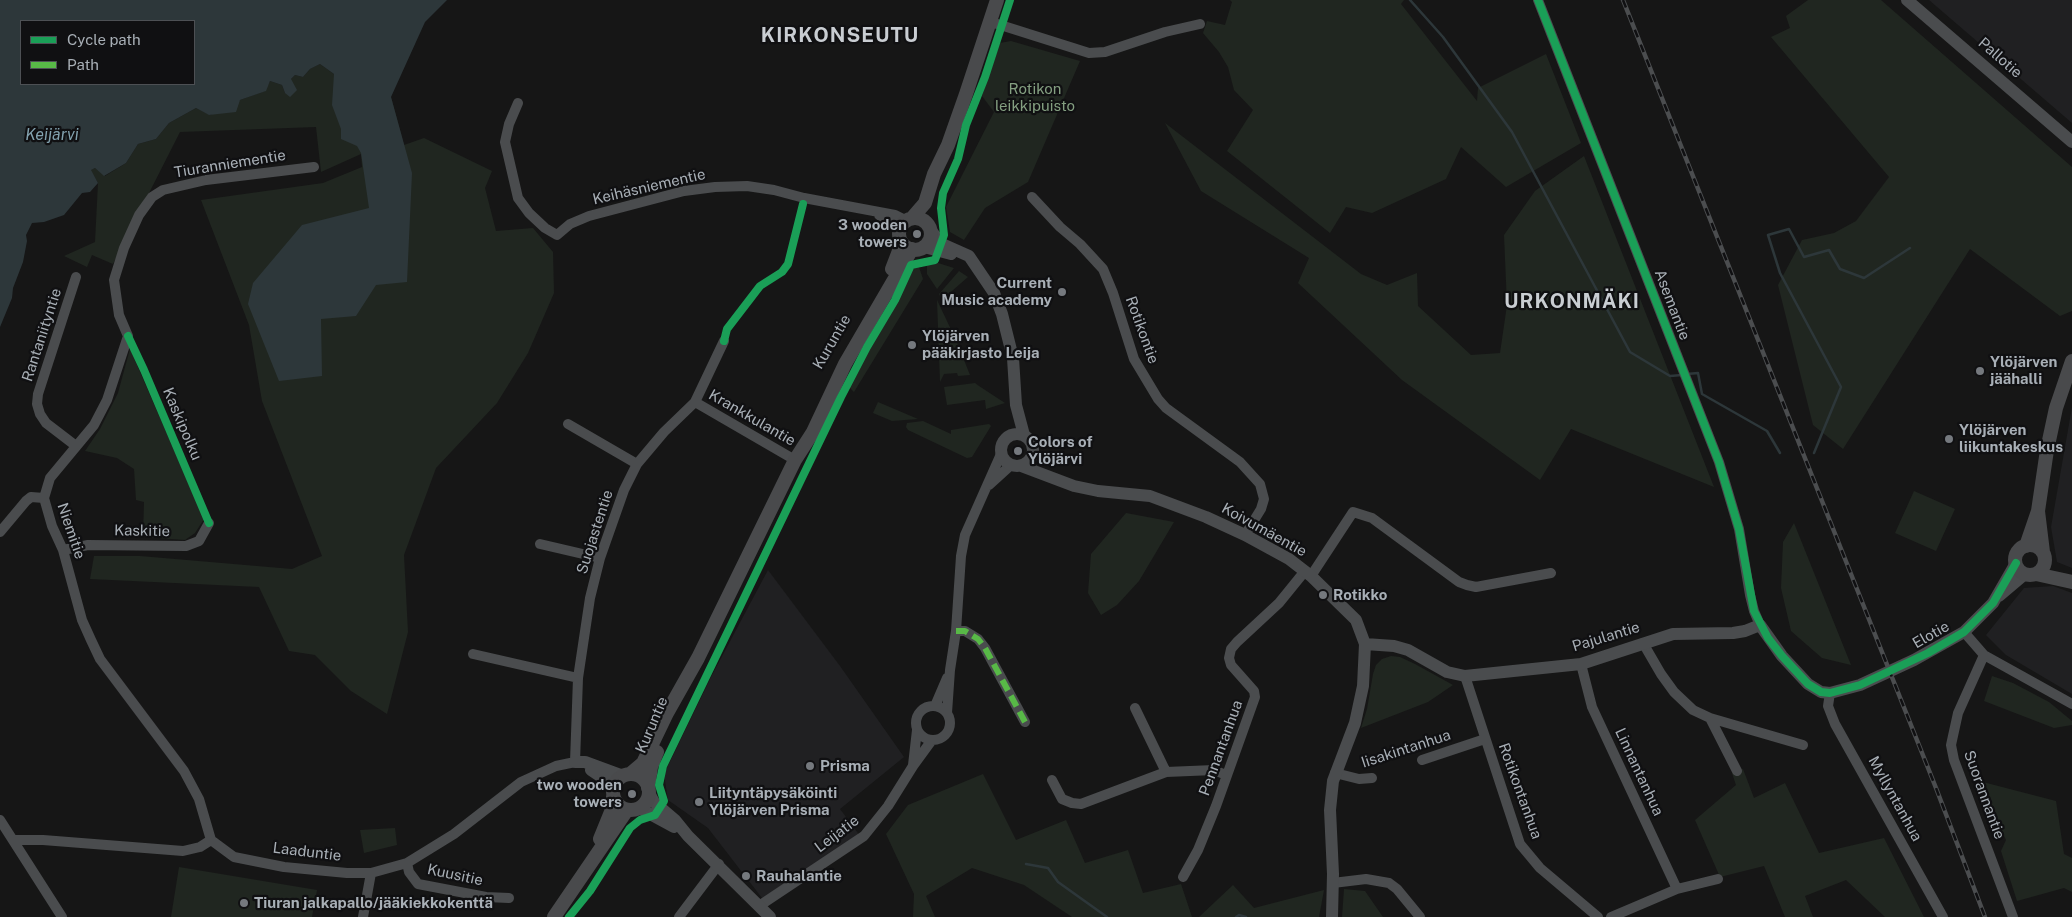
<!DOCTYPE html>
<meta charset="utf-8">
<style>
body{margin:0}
#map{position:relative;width:2072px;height:917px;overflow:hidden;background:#161616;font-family:"Public Sans",sans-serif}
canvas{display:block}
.legend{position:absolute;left:20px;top:20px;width:175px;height:65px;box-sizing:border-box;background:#101012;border:1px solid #4d5054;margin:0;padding:6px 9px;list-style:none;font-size:15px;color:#a8afb6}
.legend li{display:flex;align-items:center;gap:10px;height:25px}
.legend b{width:25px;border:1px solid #4d5054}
</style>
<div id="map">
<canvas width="2072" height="917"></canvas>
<ul class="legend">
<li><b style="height:6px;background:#1a9f57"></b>Cycle path</li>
<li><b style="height:6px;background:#58b947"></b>Path</li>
</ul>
</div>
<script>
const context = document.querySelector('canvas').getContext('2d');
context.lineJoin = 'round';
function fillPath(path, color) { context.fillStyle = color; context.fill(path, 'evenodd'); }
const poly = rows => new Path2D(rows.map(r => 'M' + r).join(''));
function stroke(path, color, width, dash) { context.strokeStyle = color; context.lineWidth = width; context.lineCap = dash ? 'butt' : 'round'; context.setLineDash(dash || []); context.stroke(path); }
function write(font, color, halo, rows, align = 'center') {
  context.font = font + ' "Public Sans",sans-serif'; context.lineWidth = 4.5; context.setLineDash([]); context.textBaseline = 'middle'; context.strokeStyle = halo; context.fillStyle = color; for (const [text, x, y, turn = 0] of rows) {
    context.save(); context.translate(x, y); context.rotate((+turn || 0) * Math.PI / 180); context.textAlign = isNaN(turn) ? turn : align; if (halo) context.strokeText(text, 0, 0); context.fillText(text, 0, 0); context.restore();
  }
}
const built = poly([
 [1929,0,2072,0,2072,123],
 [2072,407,2072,568,2057,562,2051,527],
 [768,570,840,666,904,757,840,809,860,836,762,898,708,828,668,800,664,774,711,677],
 [2053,586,2072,593,2072,694,2006,655,1986,635,2024,588]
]);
const green = poly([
 [1230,0,1404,0,1401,4,1477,101,1478,88,1546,54,1581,143,1506,187,1461,147,1446,179,1372,213,1346,207,1330,233,1227,151,1253,110,1234,90,1228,67,1219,52,1203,33,1207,21,1225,25,1232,2],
 [1808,0,1881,0,2072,167,2072,311,2060,316,1970,249,1843,449,1813,425,1778,285,1802,240,1834,233,1856,221,1889,177,1771,37,1790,28,1786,16],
 [1011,41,1080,61,1028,182,985,208,964,240,950,232,946,207,994,112,982,96,1000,43],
 [320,64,334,74,391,97,404,145,424,138,492,171,485,188,496,231,533,228,553,252,554,293,528,353,497,403,436,468,404,555,408,632,387,714,351,691,315,655,289,651,259,587,90,579,94,556,140,556,292,569,322,556,262,401,249,325,201,200,323,183,362,167,361,154,321,172,316,127,180,132,113,264,92,255,87,267,64,256,95,242,98,183,90,170,95,168,105,176,126,163,138,144,156,139,169,123,196,108,210,115,240,100,265,91,270,81,282,85,285,93,291,79,295,75,303,77,310,69],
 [1165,123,1361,274,1387,285,1417,273,1418,306,1471,355,1500,353,1507,305,1504,235,1535,191,1584,156,1714,487,1571,429,1540,480,1402,380,1298,283,1309,258,1201,191],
 [938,263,954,268,937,289,927,274,927,265],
 [919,267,923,279,854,392,849,387,870,348,914,268],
 [959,271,968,277,945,297,948,304,945,306,939,294],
 [937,300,956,340,970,375,958,376,957,373,944,374,940,382],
 [130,349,204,519,195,533,185,540,143,537,144,502,136,500,134,469,117,458,85,451,100,429,118,393],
 [975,383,979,386,1005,403,986,409,985,400,947,405,944,387],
 [878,402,918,419,892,421,873,413],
 [923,421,951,434,951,430,989,424,991,426,972,457,967,458,908,430,906,427,907,423],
 [1914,491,1955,509,1936,551,1895,533],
 [1126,513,1174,522,1139,581,1117,605,1101,615,1088,593,1091,554],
 [1794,523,1851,665,1822,658,1791,631,1781,588,1783,542],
 [1391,656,1400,657,1415,664,1453,685,1428,702,1361,728,1367,709,1373,674,1376,665,1382,659],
 [1992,676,2013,683,2049,702,2072,721,2072,725,2054,728,1984,701],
 [1743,769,1754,798,1785,783,1819,853,1884,838,1924,917,1885,917,1846,880,1805,896,1813,917,1785,917,1764,866,1720,877,1695,820,1736,785,1732,773],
 [983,774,1016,840,1066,820,1085,863,1128,850,1143,893,1181,884,1192,917,1072,917,1024,885,972,868,926,896,935,917,913,917,914,894,886,834,908,805],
 [1979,781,2056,801,2064,854,2072,858,2072,892,2064,888,2017,901,2001,851,2006,840],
 [395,828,397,845,364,853,360,830],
 [179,867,317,890,312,917,171,917],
 [1233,885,1254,908,1324,890,1319,917,1199,917],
 [1344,889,1365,891,1383,917,1342,917]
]);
const water = poly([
 [0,0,447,0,425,22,391,97,412,173,407,282,376,285,356,316,321,319,322,376,279,381,248,304,253,283,302,225,369,208,361,153,357,146,341,139,341,129,332,105,334,74,320,64,310,69,303,77,295,75,291,79,297,90,290,97,285,93,282,85,270,81,266,91,240,100,236,112,209,115,196,108,169,123,156,139,138,144,126,163,104,176,95,168,91,170,98,183,90,192,82,193,64,215,44,222,32,223,26,235,27,241,23,262,13,288,12,298,0,327],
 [21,21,194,21,194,84,21,84]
]);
const stream = poly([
 [1410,0,1443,37,1512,132,1630,352,1670,376,1682,375],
 [1687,374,1698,373,1702,394,1767,431,1780,453],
 [1814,453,1841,387,1780,273,1768,235,1789,229,1804,257,1829,250,1840,269,1864,278,1910,248],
 [1026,864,1048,868,1058,882,1107,917],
 [1236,917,1239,915,1246,917]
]);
const minor = poly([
 [1538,0,1719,462,1739,529,1750,595,1754,611,1760,625],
 [991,22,1089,53,1105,52,1165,32,1200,24],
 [518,103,509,124,505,142,518,198,529,213,545,228,557,235,570,224,589,216,684,191,715,187,747,186,774,190,804,198,895,215,907,221],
 [1032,197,1060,227,1080,244,1103,269,1113,293,1134,359,1158,399,1166,408,1240,462,1260,484,1264,499,1261,509,1245,535],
 [879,215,900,231],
 [76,277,38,394,37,404,40,414,46,423,76,446],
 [695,402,795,460],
 [568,424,637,464],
 [989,485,1011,465],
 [0,532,26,501,31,497,44,498],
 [540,544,600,558],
 [63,550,88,545,186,546,199,541,209,523],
 [1311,576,1353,512,1372,518,1459,582,1467,585,1476,587,1551,573],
 [956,631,965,631,978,639,985,648,1025,722],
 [1964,632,1984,655,2072,704],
 [1643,643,1661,674,1674,692,1693,710,1710,718,1803,745],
 [473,654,578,678],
 [1984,655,1958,713,1951,745,1954,760,2013,917],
 [1581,664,1592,707,1677,889],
 [1465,676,1520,844,1540,868,1598,917],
 [1830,693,1828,706,1835,724,1943,917],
 '916 723a17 17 0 1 1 34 0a17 17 0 1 1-34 0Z',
 [935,706,947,678],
 [1135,708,1166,772],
 [947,713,950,670,956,631,961,556,965,535,1001,454],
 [1710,718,1737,771],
 [1422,760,1485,739],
 [913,765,917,730],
 [1335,773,1359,779,1372,778],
 [1052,780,1062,799,1072,803,1081,804,1166,772,1214,770,1226,775],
 [0,820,62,917],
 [14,840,43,840,183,851,200,847,211,840,234,857,284,867,347,873,371,873,407,863,454,834,521,782,556,766,575,762,578,678,590,598,600,558,624,490,637,464,664,432,695,402,724,341],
 [211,840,199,799,184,771,100,659,91,640,82,620,63,550,52,526,44,498,50,478,94,425,107,400,128,336,119,315,114,280,124,248,139,215,152,197,163,190,206,180,314,167],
 [407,863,409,872,418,884,486,897,509,898],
 [1183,877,1198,850,1216,806,1255,697,1254,691,1231,665,1229,658,1231,649,1237,642,1279,603,1305,571],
 [1333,883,1366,879,1389,883,1397,889,1420,917],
 [759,906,864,836,888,806,913,766,932,740],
 [363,917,371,873],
 [679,917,719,864],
 [1611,917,1677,889,1718,879]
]);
const tertiary = poly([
 [1907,0,2072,142],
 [931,231,942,244,969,256,994,293,1002,314,1013,358,1016,405,1024,435],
 [924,247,951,254],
 '1001 450a16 16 0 1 1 32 0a16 16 0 1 1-32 0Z',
 [1021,466,1074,486,1098,491,1150,496,1206,517,1245,535,1289,559,1311,576,1356,620,1365,644,1363,686,1355,723,1333,781,1330,810,1333,874,1332,917],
 [1999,596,2025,574],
 [1365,644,1394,646,1408,650,1447,672,1465,676,1581,664,1673,634,1733,633,1745,631,1760,625,1782,656,1808,684,1821,692,1830,693,1860,685,1914,660,1964,632,1993,603,2016,563],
 [575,762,585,762,623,776],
 [591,770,609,782,613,791],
 [648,791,654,802,675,820,688,836,770,917],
 [639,808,674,827]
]);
const secondary = poly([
 [912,218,925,203,934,174,948,145,966,94,997,0],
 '899 234a16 16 0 1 1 32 0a16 16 0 1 1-32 0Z',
 [892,269,902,243],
 '2015 560a15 15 0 1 1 30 0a15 15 0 1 1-30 0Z',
 [2026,546,2038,511],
 [2043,552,2038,511,2047,450,2056,408,2072,361],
 [2036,574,2072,582],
 [630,774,643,763,667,713,698,658,795,460,813,432,845,364,912,249],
 '613 792a18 18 0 1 1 36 0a18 18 0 1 1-36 0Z',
 [648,788,651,767,657,752],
 [600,839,611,812,613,797],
 [554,917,627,810]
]);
const rail = poly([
 [1623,0,1936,788,1985,917]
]);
const quiet = poly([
 [956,631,965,631,978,639,985,648,1025,722]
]);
const cycleway = poly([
 [1538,0,1719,462,1739,529,1754,611,1768,638,1782,656,1808,684,1821,692,1830,693,1860,685,1928,653,1964,632,1993,603,2016,563],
 [128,336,144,370,209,523],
 [724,341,727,329,760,286,782,272,788,264,803,204],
 [569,917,590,891,630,828,640,820,655,815,664,801,659,785,663,766,841,397,867,347,895,300,911,265,935,260,944,235,941,208,943,193,958,159,966,125,985,77,1010,0]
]);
const markers = [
 [917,234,5,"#75797e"],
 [1062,292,5,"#75797e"],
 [912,345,5,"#75797e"],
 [1980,371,5,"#75797e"],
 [1949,439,5,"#75797e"],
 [1018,451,5,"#75797e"],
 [1323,595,5,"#75797e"],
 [810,766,5,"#75797e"],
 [632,794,5,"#75797e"],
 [699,802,5,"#75797e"],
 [746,876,5,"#75797e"],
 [244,903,5,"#75797e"]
];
const streetNames = [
 ["Pallotie",2000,58,41],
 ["Tiuranniementie",230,164,-9],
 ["Keihäsniementie",649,187,-13],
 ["Asemantie",1672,305,69],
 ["Rotikontie",1142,330,70],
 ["Rantaniityntie",42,335,-72],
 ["Kuruntie",832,342,-60],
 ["Krankkulantie",752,418,30],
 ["Kaskipolku",182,424,67],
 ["Koivumäentie",1264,530,29],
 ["Niemitie",71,531,71],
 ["Kaskitie",142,531,1],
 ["Suojastentie",595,532,-72],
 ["Elotie",1931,635,-30],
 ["Pajulantie",1606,637,-17],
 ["Kuruntie",652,725,-67],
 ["Pennantanhua",1221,748,-70],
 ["Iisakintanhua",1406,749,-18],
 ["Linnantanhua",1639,772,65],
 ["Rotikontanhua",1520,791,70],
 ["Suorannantie",1984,795,70],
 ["Myllyntanhua",1895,799,61],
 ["Leijatie",837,834,-37],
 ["Laaduntie",307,852,7],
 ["Kuusitie",455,875,12]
];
const parkNames = [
 ["Rotikon",1035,89],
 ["leikkipuisto",1035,106]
];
const poiNames = [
 ["3 wooden",907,225,"right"],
 ["towers",907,242,"right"],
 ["Current",1052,283,"right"],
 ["Music academy",1052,300,"right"],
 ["Ylöjärven",922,336],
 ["pääkirjasto Leija",922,353],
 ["Ylöjärven",1990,362],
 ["jäähalli",1990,379],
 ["Ylöjärven",1959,430],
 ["liikuntakeskus",1959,447],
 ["Colors of",1028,442],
 ["Ylöjärvi",1028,459],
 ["Rotikko",1333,595],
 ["Prisma",820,766],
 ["two wooden",622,785,"right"],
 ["towers",622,802,"right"],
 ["Liityntäpysäköinti",709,793],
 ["Ylöjärven Prisma",709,810],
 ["Rauhalantie",756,876],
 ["Tiuran jalkapallo/jääkiekkokenttä",254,903]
];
const waterNames = [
 ["Keijärvi",52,135]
];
const districtNames = [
 ["KIRKONSEUTU",840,36],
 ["URKONMÄKI",1572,302]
];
fillPath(built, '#202022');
fillPath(green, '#202620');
fillPath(water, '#2d373a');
stroke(stream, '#2d373a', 2.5);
stroke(minor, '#4a4c4e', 10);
stroke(tertiary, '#4a4c4e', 12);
stroke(secondary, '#494a4c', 14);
stroke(rail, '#4b4d4f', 4.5);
stroke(rail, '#101012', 2.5, [8]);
stroke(quiet, '#58b947', 6, [12, 6]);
stroke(cycleway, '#1a9f57', 8);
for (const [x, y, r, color] of markers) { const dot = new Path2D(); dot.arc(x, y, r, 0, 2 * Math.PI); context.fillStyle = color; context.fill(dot); stroke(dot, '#101012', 2); }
write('15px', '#a8afb6', '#101012', streetNames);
write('15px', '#849f81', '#101012', parkNames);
write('bold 15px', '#a8afb6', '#101012', poiNames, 'left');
write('italic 16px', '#82a1ae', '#101012', waterNames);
context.letterSpacing = '1px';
write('bold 20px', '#c9cdd2', '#101012', districtNames);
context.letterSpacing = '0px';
</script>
